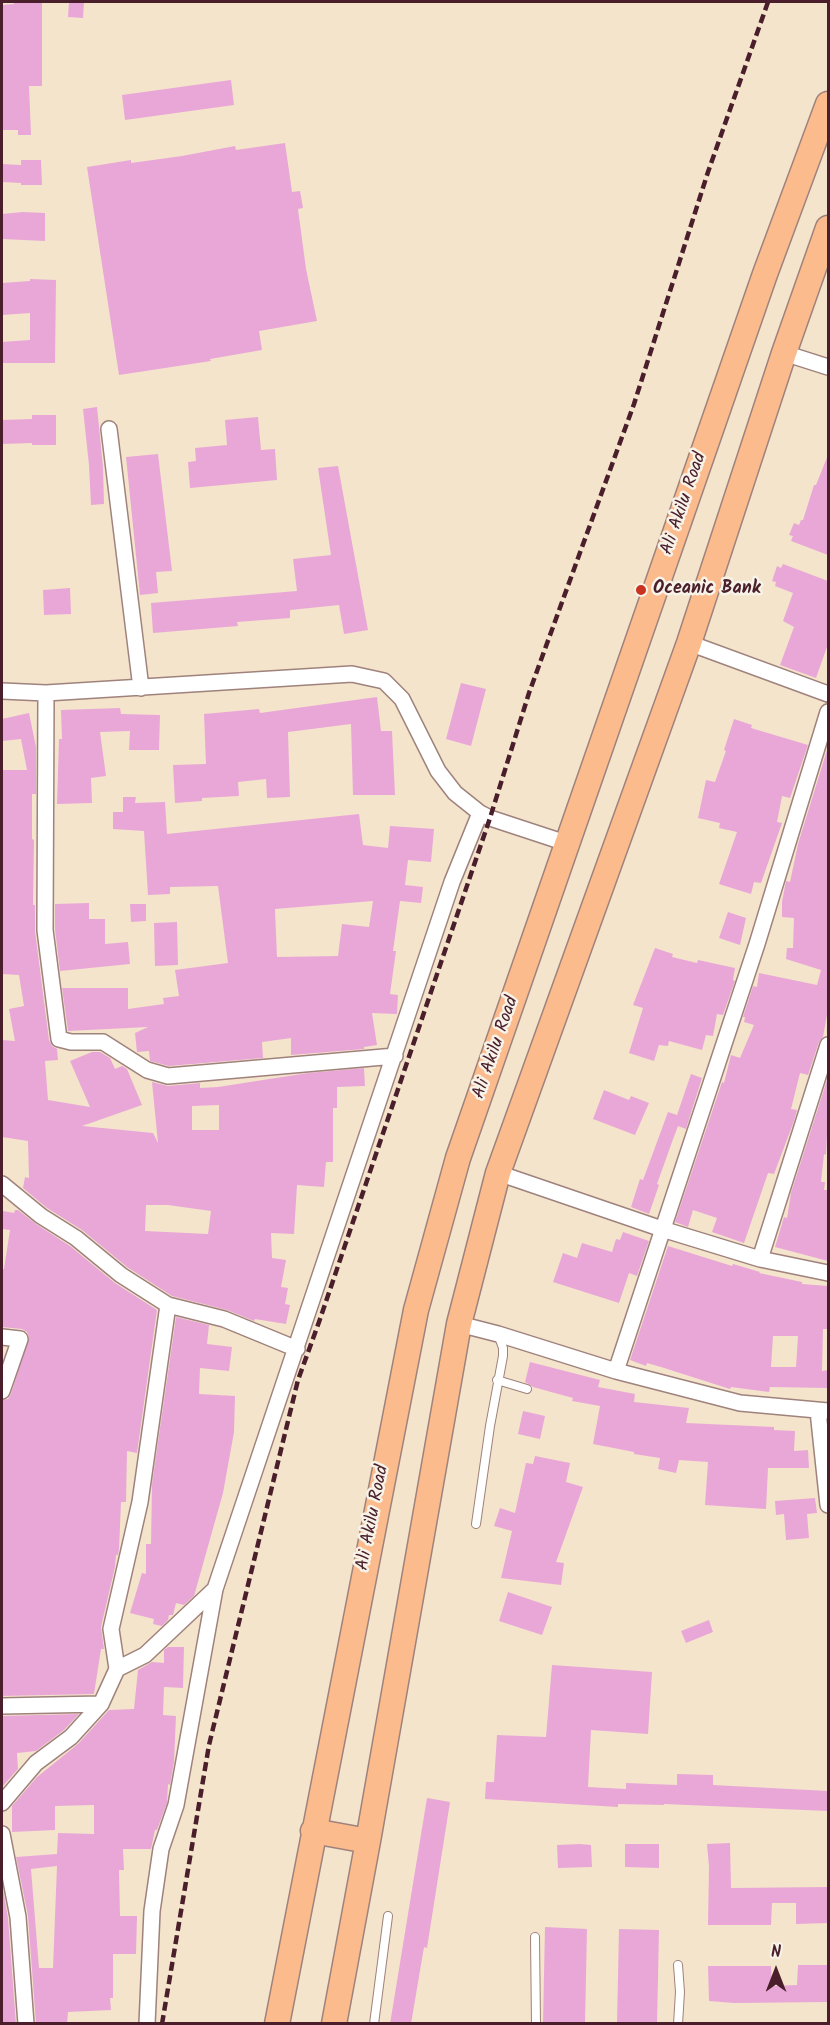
<!DOCTYPE html>
<style>
body{margin:0}
#map{position:relative;width:830px;height:2025px;overflow:hidden;background:#f4e4cc;font-family:Kalam,sans-serif}
canvas{display:block}
.frame{position:absolute;inset:0;border:3px solid #4a1f2b;pointer-events:none}
.north{position:absolute;left:746px;top:1941px;width:60px;height:60px;-webkit-text-stroke:4px #f7f3e8;paint-order:stroke;rotate:0deg;font-size:16px;font-weight:700;line-height:24px;text-align:center;color:#4a1f2b}
.north::after{content:'';display:block;margin:auto;width:21px;height:27px;background:#4a1f2b;clip-path:polygon(50% 0,100% 100%,50% 72%,0 100%)}
</style>
<div id="map">
<canvas width="830" height="2025"></canvas>
<div class="frame"></div>
<div class="north">N</div>
</div>
<script>
const context = document.querySelector('canvas').getContext('2d');
context.lineJoin = 'round';
function fillPath(path, color) { context.fillStyle = color; context.fill(path, 'evenodd'); }
const poly = rows => new Path2D(rows.map(r => 'M' + r).join(''));
function stroke(path, color, width, dash) { context.strokeStyle = color; context.lineWidth = width; context.lineCap = dash ? 'butt' : 'round'; context.setLineDash(dash || []); context.stroke(path); }
function write(font, color, halo, rows, align = 'center') {
  context.font = font + ' Kalam,sans-serif'; context.lineWidth = 5; context.setLineDash([]); context.textBaseline = 'middle'; context.strokeStyle = halo; context.fillStyle = color; for (const [text, x, y, turn = 0] of rows) {
    context.save(); context.translate(x, y); context.rotate((+turn || 0) * Math.PI / 180); context.textAlign = isNaN(turn) ? turn : align; if (halo) context.strokeText(text, 0, 0); context.fillText(text, 0, 0); context.restore();
  }
}
const building = poly([
 [14,2,42,2,42,86,29,86,31,135,18,135,18,130,2,130,2,5,14,4],
 [69,2,84,2,83,18,68,17],
 [231,80,234,105,125,120,122,95],
 [285,143,292,192,300,191,303,208,298,209,306,269,317,321,259,331,262,350,210,359,211,361,119,375,87,167,131,160,131,163,182,156,235,146,236,150],
 [21,160,41,160,42,185,21,185,21,183,2,182,2,164,21,165],
 [23,212,45,213,45,241,2,239,2,214],
 [30,279,56,280,55,363,2,363,2,342,30,340,30,313,2,315,2,283,30,281],
 [97,407,103,467,104,504,91,505,89,465,83,409],
 [32,415,56,415,56,445,32,445,32,443,2,444,2,420,32,419],
 [258,417,261,450,275,449,277,480,190,488,188,462,196,461,195,448,227,445,225,420],
 [158,454,172,571,156,572,158,593,140,595,126,457],
 [828,455,828,555,791,541,793,536,789,535,794,523,799,525,801,520,803,520,814,485,816,485],
 [338,466,368,630,344,634,339,605,290,610,290,618,237,622,238,626,153,633,151,603,297,591,293,559,331,555,318,468],
 [783,564,828,581,828,644,816,678,780,665,794,627,783,621,793,593,775,586,776,582,772,581,777,566,781,568],
 [70,588,71,614,44,615,43,590],
 [461,683,486,689,471,746,446,739],
 [377,697,381,731,392,731,395,795,353,795,351,724,288,732,290,797,267,798,266,779,238,782,239,796,202,798,202,801,175,803,173,765,206,764,204,714,259,709,260,713],
 [120,708,121,714,160,715,159,750,129,750,130,731,100,732,106,776,91,778,92,803,57,804,59,739,62,739,61,710],
 [29,713,36,747,36,794,32,794,32,839,34,840,33,905,35,905,35,931,49,1040,52,1046,57,1049,58,1060,45,1061,48,1100,90,1107,70,1061,92,1052,100,1052,110,1058,115,1069,122,1066,127,1069,142,1105,82,1126,153,1133,158,1143,152,1082,168,1086,200,1083,200,1088,218,1087,308,1073,364,1068,365,1086,337,1087,337,1108,333,1108,333,1162,326,1162,324,1187,297,1185,294,1234,271,1233,272,1258,286,1260,281,1287,288,1288,285,1304,290,1305,286,1324,255,1319,254,1321,227,1310,172,1296,127,1267,82,1230,47,1208,23,1188,25,1177,29,1178,28,1141,2,1137,2,1040,15,1041,9,1009,24,1006,19,975,2,974,2,770,27,770,21,739,2,741,2,719],
 [219,1105,219,1130,192,1130,192,1106],
 [146,1205,168,1205,211,1211,208,1234,145,1231],
 [734,719,752,725,751,728,808,745,790,798,782,796,777,822,782,823,761,883,754,882,751,894,719,884,737,832,719,828,720,823,698,818,706,780,715,782,726,751,724,750],
 [827,750,828,750,828,1009,823,1037,819,1042,808,1075,800,1073,791,1109,797,1110,794,1121,774,1174,768,1173,744,1243,712,1232,717,1218,693,1210,688,1227,675,1222,722,1082,724,1083,731,1055,740,1058,754,1025,744,1022,745,1017,743,1017,753,986,757,987,759,973,817,985,821,970,786,959,787,948,793,948,794,918,782,917,782,902,786,881,790,882,798,844],
 [123,797,136,797,135,803,165,802,167,834,359,814,363,845,388,848,390,826,434,829,431,862,408,860,405,885,423,887,421,903,400,901,393,951,396,951,390,994,398,995,397,1014,372,1013,377,1045,364,1047,364,1049,291,1055,291,1038,262,1042,263,1058,169,1066,150,1061,149,1051,137,1052,135,1033,148,1027,68,1031,62,988,128,988,128,1009,164,1004,163,998,179,996,175,970,228,963,218,886,170,887,170,894,148,895,144,831,113,829,113,812,123,812],
 [373,901,369,927,342,924,338,956,277,957,275,909],
 [89,903,89,919,105,919,105,944,128,942,130,964,60,971,55,929,55,904],
 [130,904,146,904,146,921,131,922],
 [728,912,746,918,740,945,719,938],
 [177,922,178,965,155,966,154,923],
 [655,948,673,954,672,957,697,963,698,960,735,968,733,980,735,981,723,1015,717,1014,713,1036,706,1035,702,1050,669,1041,668,1046,659,1045,654,1061,629,1053,643,1008,633,1005],
 [691,1074,702,1078,686,1129,678,1126,672,1142,657,1184,659,1185,649,1214,631,1207,640,1179,643,1180,668,1112,677,1115],
 [827,1080,828,1117,826,1155,824,1154,821,1182,825,1182,824,1190,828,1190,828,1261,775,1247,784,1217,787,1218,791,1193],
 [604,1090,629,1100,631,1096,649,1103,635,1135,593,1119],
 [15,1210,18,1210,36,1224,70,1246,115,1283,157,1310,137,1453,127,1451,126,1502,121,1502,119,1549,118,1555,116,1555,115,1567,101,1627,104,1649,101,1649,94,1694,2,1696,2,1400,8,1399,11,1394,29,1337,27,1332,22,1329,2,1327,2,1269,4,1269,10,1230,2,1229,2,1224,3,1211,14,1213],
 [623,1232,649,1241,637,1276,629,1273,619,1303,553,1282,563,1253,577,1258,582,1243,612,1252,616,1239,620,1240],
 [668,1246,732,1266,733,1264,760,1272,759,1273,802,1282,802,1284,828,1286,828,1329,823,1329,822,1371,828,1370,828,1388,770,1387,769,1392,731,1387,730,1389,661,1367,647,1363,646,1366,630,1360],
 [773,1336,798,1336,796,1367,771,1367],
 [176,1317,209,1325,207,1344,232,1347,229,1371,200,1368,199,1394,235,1396,234,1432,223,1493,194,1596,184,1605,176,1603,173,1615,169,1615,168,1620,162,1626,153,1624,154,1619,130,1613,142,1573,146,1574,146,1544,151,1544,152,1484],
 [530,1362,600,1380,598,1387,635,1394,634,1402,689,1408,686,1423,774,1427,774,1430,795,1431,794,1451,808,1450,809,1468,768,1468,766,1509,705,1505,708,1462,679,1460,676,1473,658,1469,660,1458,634,1454,634,1452,593,1444,600,1406,572,1401,573,1398,533,1387,525,1382],
 [523,1411,545,1416,540,1439,518,1434],
 [535,1456,570,1463,566,1482,583,1487,556,1562,564,1563,561,1585,501,1578,512,1531,494,1526,500,1508,515,1513,526,1463,533,1464],
 [815,1498,817,1513,807,1514,809,1538,786,1540,784,1514,776,1515,775,1501],
 [508,1592,552,1607,542,1635,499,1621],
 [709,1620,713,1632,686,1643,681,1631],
 [168,1647,184,1647,183,1688,164,1687,163,1715,176,1716,174,1762,170,1785,168,1784,167,1803,157,1830,155,1830,151,1849,123,1849,124,1870,119,1870,120,1916,137,1916,136,1954,113,1954,113,1998,110,1998,111,2010,68,2012,67,2024,36,2024,28,1916,16,1857,57,1854,58,1833,94,1834,94,1805,55,1806,55,1830,12,1832,12,1806,37,1777,78,1744,109,1710,134,1709,138,1670,152,1662,164,1663,164,1650],
 [57,1866,53,1968,39,1968,31,1869],
 [552,1665,652,1672,648,1734,591,1730,588,1787,626,1789,626,1783,677,1785,677,1774,713,1775,713,1785,828,1791,828,1811,664,1804,664,1805,618,1804,618,1807,485,1799,486,1782,494,1782,497,1735,546,1737],
 [79,1714,64,1730,36,1751,17,1753,18,1769,2,1787,2,1716],
 [427,1798,450,1802,427,1948,424,1947,411,2024,390,2024],
 [730,1843,731,1888,828,1887,828,1923,796,1924,796,1903,772,1903,771,1925,708,1925,709,1867,707,1844],
 [580,1844,591,1845,592,1867,558,1868,557,1845],
 [625,1844,659,1844,659,1868,625,1867],
 [2,1883,8,1918,16,2024,2,2024],
 [545,1927,587,1929,585,2024,543,2024],
 [619,1929,659,1930,657,2024,617,2024],
 [798,1965,828,1965,828,2002,734,2003,709,2001,708,1966,771,1966,772,1986,797,1985]
]);
const lane = poly([
 [497,1380,527,1389],
 [476,1524,490,1426,503,1356,503,1348,498,1334],
 [535,1937,536,2024],
 [374,2024,388,1916],
 [678,2024,680,1992,678,1965]
]);
const street = poly([
 [784,353,828,367],
 [109,429,141,688],
 [689,643,828,694],
 [2,691,46,693,352,674,384,681,402,699,438,771,455,793,480,813,490,818,566,843],
 [46,693,45,930,59,1039,71,1042,103,1042,147,1070,168,1076,395,1056],
 [498,1173,662,1229,760,1259,828,1273],
 [2,1184,41,1216,76,1238,121,1275,168,1305,224,1319,297,1349],
 [760,1259,828,1045],
 [459,1324,498,1334,616,1371,740,1403,828,1411],
 [2,1337,20,1339,2,1391],
 [616,1371,757,944,828,712],
 [818,1411,828,1505],
 [117,1669,111,1629,140,1502,168,1305],
 [2,1706,101,1704],
 [2,1803,36,1763,71,1737,101,1704,117,1669,145,1655,215,1589,452,882,480,813],
 [2,1834,18,1917,26,2024],
 [147,2024,152,1911,161,1849,176,1805,215,1589]
]);
const primary = poly([
 [313,1831,368,1841],
 [277,2024,416,1310,458,1158,765,274,828,104],
 [334,2024,368,1841,459,1324,498,1173,689,643,784,353,828,228]
]);
const rail = poly([
 [162,2024,209,1745,298,1380,319,1322,490,818,529,693,634,404,708,172,768,2]
]);
const markers = [
 [641,590,6,"#c8321e"]
];
const streetNames = [
 ["Ali Akilu Road",685,504,-71],
 ["Ali Akilu Road",497,1048,-71],
 ["Ali Akilu Road",374,1518,-79]
];
const poiNames = [
 ["Oceanic Bank",653,590]
];
fillPath(building, '#e9a7d7');
stroke(lane, '#9f827c', 10);
stroke(street, '#9f827c', 18);
stroke(primary, '#9f827c', 27);
stroke(lane, '#fff', 8);
stroke(street, '#fff', 15);
stroke(primary, '#fbbb8c', 24);
stroke(rail, '#4a1f2b', 4.5, [9, 4.5]);
for (const [x, y, r, color] of markers) { const dot = new Path2D(); dot.arc(x, y, r, 0, 2 * Math.PI); context.fillStyle = color; context.fill(dot); stroke(dot, '#f7f3e8', 2); }
write('18px', '#4a1f2b', '#f7f3e8', streetNames);
write('bold 18px', '#4a1f2b', '#f7f3e8', poiNames, 'left');
</script>
